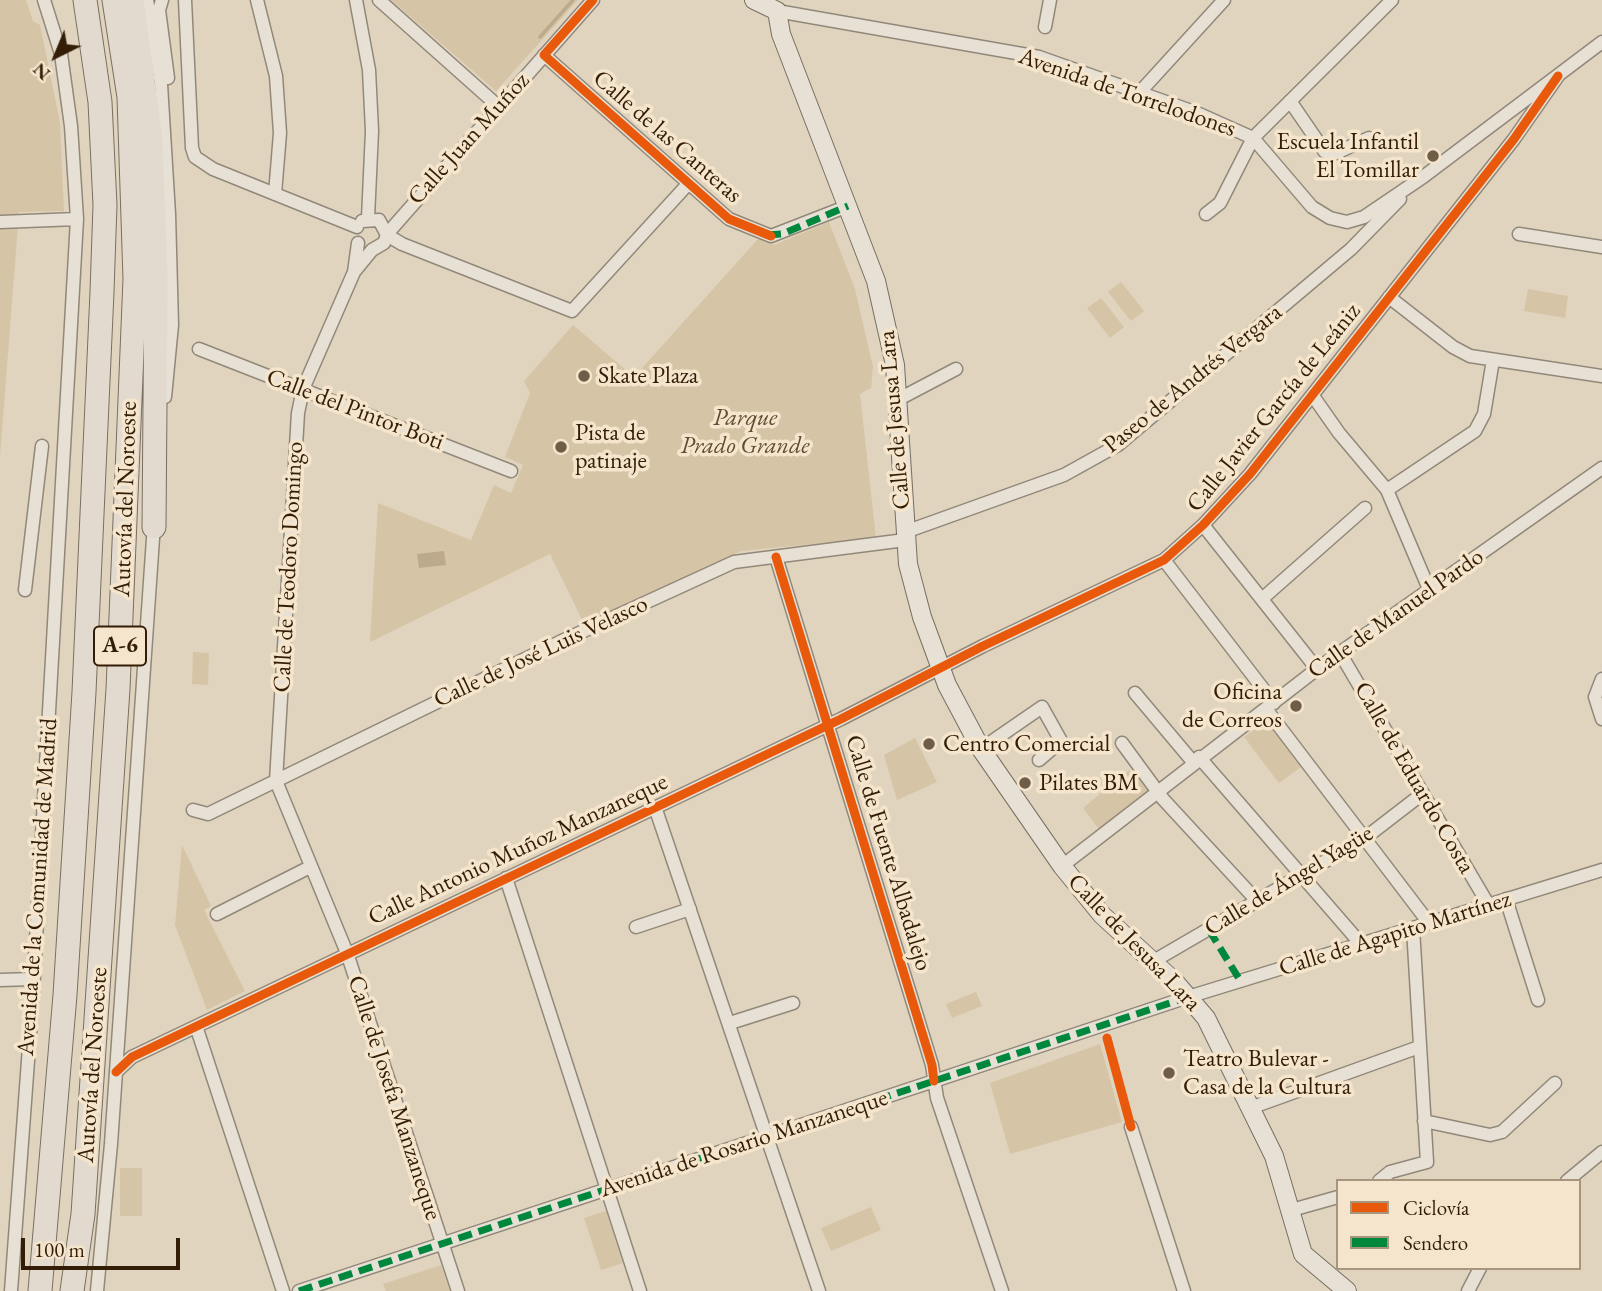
<!DOCTYPE html>
<meta charset="utf-8">
<style>
body{margin:0}
#map{position:relative;width:1602px;height:1291px;overflow:hidden;background:#e0d4be;font-family:"EB Garamond",serif}
canvas{display:block}
.legend{position:absolute;left:1336px;top:1179px;width:245px;height:91px;box-sizing:border-box;background:#f4e5cc;border:2px solid #a7957d;margin:0;padding:9px 12px;list-style:none;font-size:21px;color:#331d07}
.legend li{display:flex;align-items:center;gap:14px;height:35px}
.legend b{width:35px;border:2px solid #a7957d}
.north{position:absolute;left:21px;top:21px;width:70px;height:70px;-webkit-text-stroke:5px #f4e5cc;paint-order:stroke;rotate:223deg;font-size:19px;font-weight:700;line-height:28px;text-align:center;color:#331d07}
.north::after{content:'';display:block;margin:auto;width:24px;height:32px;background:#331d07;clip-path:polygon(50% 0,100% 100%,50% 72%,0 100%)}
.scale{position:absolute;left:21px;top:1238px;width:159px;height:32px;box-sizing:border-box;border:4px solid #331d07;border-top:0;padding-left:9px;font-size:21px;line-height:24px;white-space:nowrap;color:#331d07;-webkit-text-stroke:5px #f4e5cc;paint-order:stroke}
</style>
<div id="map">
<canvas width="1602" height="1291"></canvas>
<ul class="legend">
<li><b style="height:9px;background:#e8590c"></b>Ciclovía</li>
<li><b style="height:9px;background:#00873e"></b>Sendero</li>
</ul>
<div class="north">N</div>
<div class="scale">100 m</div>
</div>
<script>
const context = document.querySelector('canvas').getContext('2d');
context.lineJoin = 'round';
function fillPath(path, color) { context.fillStyle = color; context.fill(path, 'evenodd'); }
const poly = rows => new Path2D(rows.map(r => 'M' + r).join(''));
function stroke(path, color, width, dash) { context.strokeStyle = color; context.lineWidth = width; context.lineCap = dash ? 'butt' : 'round'; context.setLineDash(dash || []); context.stroke(path); }
function write(font, color, halo, rows, align = 'center') {
  context.font = font + ' "EB Garamond",serif'; context.lineWidth = 7; context.setLineDash([]); context.textBaseline = 'middle'; context.strokeStyle = halo; context.fillStyle = color; for (const [text, x, y, turn = 0] of rows) {
    context.save(); context.translate(x, y); context.rotate((+turn || 0) * Math.PI / 180); context.textAlign = isNaN(turn) ? turn : align; if (halo) context.strokeText(text, 0, 0); context.fillText(text, 0, 0); context.restore();
  }
}
const green = poly([
 [0,0,26,0,33,21,40,25,60,122,64,211,19,212,0,457],
 [391,0,578,0,496,91],
 [829,222,855,289,873,367,871,388,860,394,876,538,741,551,585,626,550,554,370,642,378,503,471,540,494,485,511,493,523,465,505,457,530,393,524,381,573,325,634,377,758,239,774,245],
 [1121,282,1144,311,1131,321,1108,292],
 [1528,289,1568,296,1565,318,1524,311],
 [1101,298,1124,327,1110,338,1087,308],
 [193,652,209,653,208,685,192,684],
 [1266,721,1301,767,1279,783,1244,737],
 [915,738,937,782,897,800,884,755],
 [1129,770,1136,778,1142,773,1153,786,1099,829,1083,808],
 [182,845,211,906,204,910,245,991,207,1010,175,925],
 [976,992,982,1006,952,1018,946,1004],
 [1100,1044,1122,1122,1010,1154,990,1083],
 [120,1168,142,1168,142,1216,120,1216],
 [871,1207,881,1230,831,1251,821,1228],
 [606,1211,623,1263,601,1270,584,1218],
 [441,1265,450,1291,386,1291,383,1284]
]);
const water = poly([
 [444,551,446,565,419,568,417,554]
]);
const stream = poly([
 [540,37,573,0]
]);
const minor = poly([
 [147,0,161,84,169,214,172,325,165,397],
 [162,0,159,10,168,78],
 [185,0,192,148,195,157,213,169,357,227],
 [257,0,276,76,280,133,275,194],
 [356,0,369,70,372,131,368,218],
 [379,0,498,106],
 [777,11,1039,57,1197,113,1253,138,1312,207,1330,218,1347,222,1364,217,1423,177,1602,42],
 [1045,27,1050,0],
 [544,55,729,219,771,236,848,206],
 [1140,92,1224,0],
 [1290,101,1325,152,1336,153,1369,138],
 [1206,214,1220,203,1253,138,1392,0],
 [0,222,77,219],
 [387,234,593,0],
 [1519,234,1602,247],
 [387,235,402,244,572,311,688,184],
 [358,243,354,272,303,389,298,413,276,781,347,953,458,1291],
 [354,272,372,250,384,243,387,235,379,220,362,221],
 [1389,297,1453,347,1470,356,1602,376],
 [199,349,511,471],
 [1313,396,1339,433,1387,490,1429,589],
 [897,400,956,369],
 [1387,490,1475,431,1484,414,1493,360],
 [1203,525,1317,669],
 [905,532,1064,475,1118,445,1351,249,1400,199],
 [776,557,932,1065,937,1098,1002,1291],
 [1164,560,1274,703],
 [25,590,42,446],
 [1263,598,1365,508],
 [1340,653,1488,904],
 [1602,679,1595,697,1602,719],
 [1135,693,1193,762],
 [1266,709,1429,923],
 [1122,743,1163,799,1258,902],
 [981,749,1042,707,1061,741,1039,760],
 [1199,757,1361,944],
 [655,807,819,1291],
 [193,810,208,814,564,640,734,562,905,540],
 [1062,866,1317,669,1602,468],
 [506,878,640,1291],
 [1506,899,1538,1000],
 [217,914,310,867],
 [636,927,690,909],
 [1152,962,1365,838,1422,794],
 [0,980,33,979],
 [730,1023,793,1003],
 [197,1029,283,1291],
 [116,1072,132,1057,841,719,983,646,1164,560,1203,525,1250,474,1514,139,1558,76],
 [1253,1107,1419,1047],
 [1424,1121,1490,1135,1502,1132,1555,1083],
 [1131,1127,1184,1291],
 [1379,1181,1390,1172,1427,1162,1413,928],
 [1567,1181,1602,1152],
 [1288,1211,1338,1197],
 [11,1291,33,993,77,219,71,126,61,54,44,0],
 [97,1291,111,1144,154,524],
 [299,1291,1188,997,1602,870],
 [1468,1291,1480,1268]
]);
const secondary = poly([
 [754,0,777,11,781,34,876,281,895,365,908,564,922,617,947,685,981,749,1062,866,1102,915,1175,982,1206,1018,1274,1156,1303,1254,1347,1291]
]);
const motorway = poly([
 [132,0,151,141,156,281,154,527],
 [40,1291,65,995,84,692,102,292,105,205,100,102,85,0],
 [72,1291,83,1214,118,689,135,279,129,97,114,0]
]);
const quiet = poly([
 [767,235,782,234,848,206],
 [1209,930,1241,982],
 [299,1291,1188,997]
]);
const cycleway = poly([
 [593,0,544,55,729,219,771,236],
 [776,557,932,1065,934,1081],
 [1107,1038,1131,1127],
 [116,1072,132,1057,841,719,983,646,1164,560,1203,525,1250,474,1514,139,1558,76]
]);
const markers = [
 [1433,156,7,"#705d47"],
 [584,376,7,"#705d47"],
 [561,447,7,"#705d47"],
 [1296,706,7,"#705d47"],
 [929,744,7,"#705d47"],
 [1025,783,7,"#705d47"],
 [1169,1073,7,"#705d47"]
];
const shields = [
 [120,646,52]
];
const shieldNames = [
 ["A-6",120,646]
];
const streetNames = [
 ["Avenida de Torrelodones",1127,93,19],
 ["Calle de las Canteras",667,137,41],
 ["Calle Juan Muñoz",469,139,-48],
 ["Paseo de Andrés Vergara",1193,379,-39],
 ["Calle Javier García de Leániz",1274,408,-51],
 ["Calle del Pintor Boti",355,410,21],
 ["Calle de Jesusa Lara",895,420,-95],
 ["Autovía del Noroeste",126,499,-88],
 ["Calle de Teodoro Domingo",289,567,-87],
 ["Calle de Manuel Pardo",1396,614,-35],
 ["Calle de José Luis Velasco",541,652,-25],
 ["Calle de Eduardo Costa",1414,778,60],
 ["Calle Antonio Muñoz Manzaneque",518,850,-25],
 ["Calle de Fuente Albadalejo",888,853,73],
 ["Calle de Ángel Yagüe",1289,881,-31],
 ["Avenida de la Comunidad de Madrid",38,887,-86],
 ["Calle de Agapito Martínez",1395,934,-17],
 ["Calle de Jesusa Lara",1134,943,46],
 ["Autovía del Noroeste",93,1065,-86],
 ["Calle de Josefa Manzaneque",394,1098,72],
 ["Avenida de Rosario Manzaneque",744,1144,-18]
];
const poiNames = [
 ["Escuela Infantil",1419,142,"right"],
 ["El Tomillar",1419,170,"right"],
 ["Skate Plaza",598,376],
 ["Pista de",575,433],
 ["patinaje",575,461],
 ["Oficina",1282,692,"right"],
 ["de Correos",1282,720,"right"],
 ["Centro Comercial",943,744],
 ["Pilates BM",1039,783],
 ["Teatro Bulevar -",1183,1059],
 ["Casa de la Cultura",1183,1087]
];
const parkNames = [
 ["Parque",745,418],
 ["Prado Grande",745,446]
];
fillPath(green, '#d6c4a6');
fillPath(water, '#bdaa8c');
stroke(stream, '#bdaa8c', 3.5);
stroke(minor, '#928879', 15);
stroke(secondary, '#796f61', 20);
stroke(motorway, '#796f61', 25);
stroke(minor, '#e6e0d5', 12);
stroke(secondary, '#e6e0d5', 18);
stroke(motorway, '#e2dace', 23);
stroke(quiet, '#00873e', 7, [14, 7]);
stroke(cycleway, '#e8590c', 9);
for (const [x, y, r, color] of markers) { const dot = new Path2D(); dot.arc(x, y, r, 0, 2 * Math.PI); context.fillStyle = color; context.fill(dot); stroke(dot, '#f4e5cc', 2.5); }
for (const [x, y, w] of shields) { const box = new Path2D(); box.roundRect(x - w / 2, y - 19.5, w, 39, 5); context.fillStyle = '#f4e5cc'; context.fill(box); stroke(box, '#331d07', 2); }
write('bold 23px', '#331d07', null, shieldNames);
write('24px', '#331d07', '#f4e5cc', streetNames);
write('24px', '#331d07', '#f4e5cc', poiNames, 'left');
write('italic 24px', '#624b31', '#f4e5cc', parkNames);
</script>
